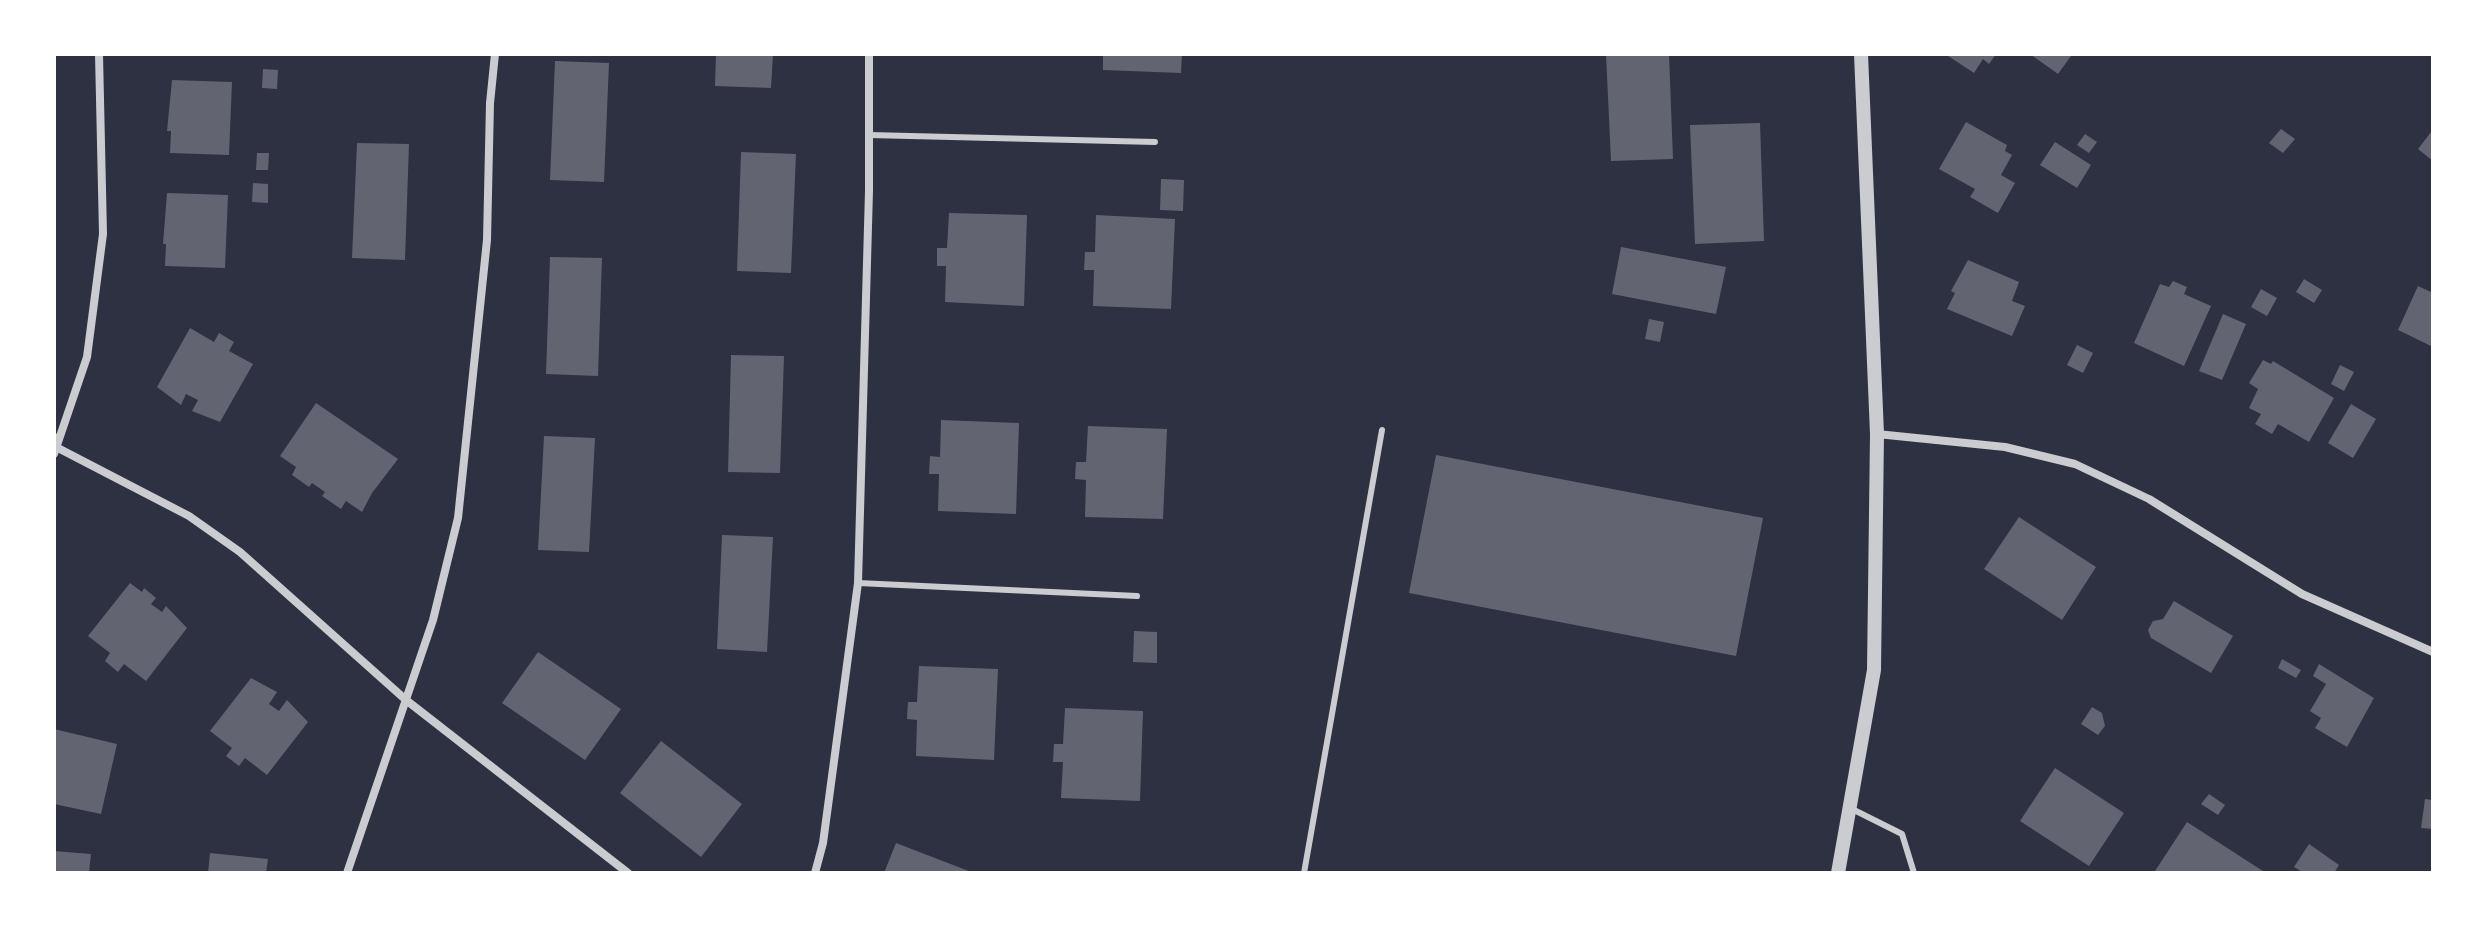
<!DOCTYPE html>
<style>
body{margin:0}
#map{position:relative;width:2487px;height:927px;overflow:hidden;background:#2d3142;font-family:"Exo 2",sans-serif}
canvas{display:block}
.frame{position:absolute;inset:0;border:56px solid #fff;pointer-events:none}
</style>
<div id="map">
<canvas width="2487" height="927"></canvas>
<div class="frame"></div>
</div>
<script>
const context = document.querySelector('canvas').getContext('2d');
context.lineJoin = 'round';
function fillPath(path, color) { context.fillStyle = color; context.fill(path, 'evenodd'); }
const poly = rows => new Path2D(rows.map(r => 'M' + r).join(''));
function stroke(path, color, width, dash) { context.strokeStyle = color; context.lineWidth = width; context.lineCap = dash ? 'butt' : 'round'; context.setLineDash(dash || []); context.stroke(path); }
const building = poly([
 [716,54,773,54,771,88,715,86],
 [1103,54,1182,54,1181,73,1103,70],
 [1606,54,1669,54,1673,159,1611,161],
 [1945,54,1996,54,1989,64,1983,59,1974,73],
 [2030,54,2068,54,2071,56,2058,74],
 [555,61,609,63,604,182,550,180],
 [263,69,278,70,277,89,262,88],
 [172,80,232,82,229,155,170,153,171,131,167,131],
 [1966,122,2007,145,2005,151,2012,155,2001,175,2015,183,1998,213,1970,197,1975,189,1939,169],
 [1760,123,1764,241,1695,244,1690,125],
 [2281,129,2295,139,2283,153,2269,143],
 [2431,132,2433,134,2433,161,2418,149],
 [2085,134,2097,142,2089,153,2077,145],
 [2055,142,2091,165,2077,188,2040,165],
 [357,143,409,144,405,260,352,258],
 [741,152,796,154,791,273,737,271],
 [257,153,269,153,268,170,256,170],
 [1161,179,1184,180,1183,211,1160,210],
 [253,183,268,184,268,203,252,202],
 [167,193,228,195,225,268,165,266,166,244,163,244],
 [949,213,1027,215,1024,306,945,302,946,266,937,266,937,248,947,248],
 [1096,215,1175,219,1171,309,1093,306,1094,270,1084,270,1085,252,1095,252],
 [1621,247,1726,267,1716,314,1612,294],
 [550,257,602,258,598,376,546,374],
 [1968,260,2019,282,2012,301,2025,306,2012,336,1947,309,1955,293,1951,291],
 [2304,279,2322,290,2314,303,2296,292],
 [2173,281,2187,287,2184,294,2211,306,2184,366,2134,343,2160,284,2169,287],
 [2418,286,2433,293,2433,347,2398,330],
 [2261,289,2277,298,2267,316,2251,307],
 [2223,314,2246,324,2222,380,2199,371],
 [1649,319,1664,322,1660,342,1645,339],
 [190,328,214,342,219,333,234,342,229,351,253,364,220,422,192,411,198,400,186,394,181,405,157,387],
 [2077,345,2093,353,2083,373,2067,365],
 [731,355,784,356,780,473,728,472],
 [2263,360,2271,364,2273,361,2334,398,2309,442,2278,424,2272,434,2255,424,2261,414,2249,408,2258,389,2249,383],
 [2340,365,2354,372,2344,391,2331,384],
 [316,403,398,459,372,493,362,512,346,501,341,509,322,496,325,492,312,483,309,487,292,475,296,467,280,456],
 [2351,404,2376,419,2353,458,2328,443],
 [941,420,1019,423,1016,514,938,511,939,474,929,474,930,456,940,457],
 [1088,426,1167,429,1163,519,1085,517,1086,480,1075,479,1076,462,1086,462],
 [544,436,595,438,589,552,538,550],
 [1436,455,1763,518,1736,656,1409,593],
 [2019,517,2096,567,2062,620,1984,569],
 [722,535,773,537,767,652,717,649],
 [130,583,142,592,144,588,156,598,151,604,162,612,166,606,187,628,146,681,124,664,118,672,105,661,110,653,88,636],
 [2174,601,2233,636,2211,673,2151,638,2148,630,2153,621,2163,619],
 [1134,631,1157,632,1157,663,1133,662],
 [538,652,621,709,585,760,502,703],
 [2282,659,2301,670,2296,678,2278,668],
 [2319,664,2374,698,2347,747,2315,728,2321,718,2310,711,2326,684,2313,676],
 [919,666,998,669,994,760,916,756,917,720,907,719,908,702,917,702],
 [251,678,277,692,269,704,279,711,287,700,308,722,267,775,245,758,239,766,226,756,232,748,210,731],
 [2092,707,2102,713,2105,726,2098,735,2081,724],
 [1065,708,1143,711,1140,801,1061,798,1063,762,1053,762,1054,744,1063,744],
 [54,729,117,744,101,814,54,804],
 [661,741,742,804,701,857,620,793],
 [2055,768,2124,813,2089,866,2020,821],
 [2209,794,2225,805,2218,815,2201,804],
 [2425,799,2433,800,2433,829,2421,828],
 [2187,822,2266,873,2155,871],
 [896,843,974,873,884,873],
 [2309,844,2339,865,2334,873,2304,873,2294,867],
 [54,851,91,854,89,873,54,873],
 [210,853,268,859,266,873,208,873]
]);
const service = poly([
 [869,135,1155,142],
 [858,583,1137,596],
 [1852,809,1902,834,1914,873],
 [1304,873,1382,430]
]);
const minor = poly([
 [1877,434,2005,447,2075,464,2149,499,2302,594,2433,652],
 [54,437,56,447,189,516,240,552,406,700,628,873],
 [54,454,87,357,103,234,99,54],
 [347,873,433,620,458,518,487,240,490,103,495,54],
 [815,873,823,843,858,583,869,191,869,54]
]);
const tertiary = poly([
 [1838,873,1874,670,1877,434,1861,54]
]);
fillPath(building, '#626471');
stroke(service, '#caccd0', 6);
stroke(minor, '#caccd0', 8);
stroke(tertiary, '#caccd0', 14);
</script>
